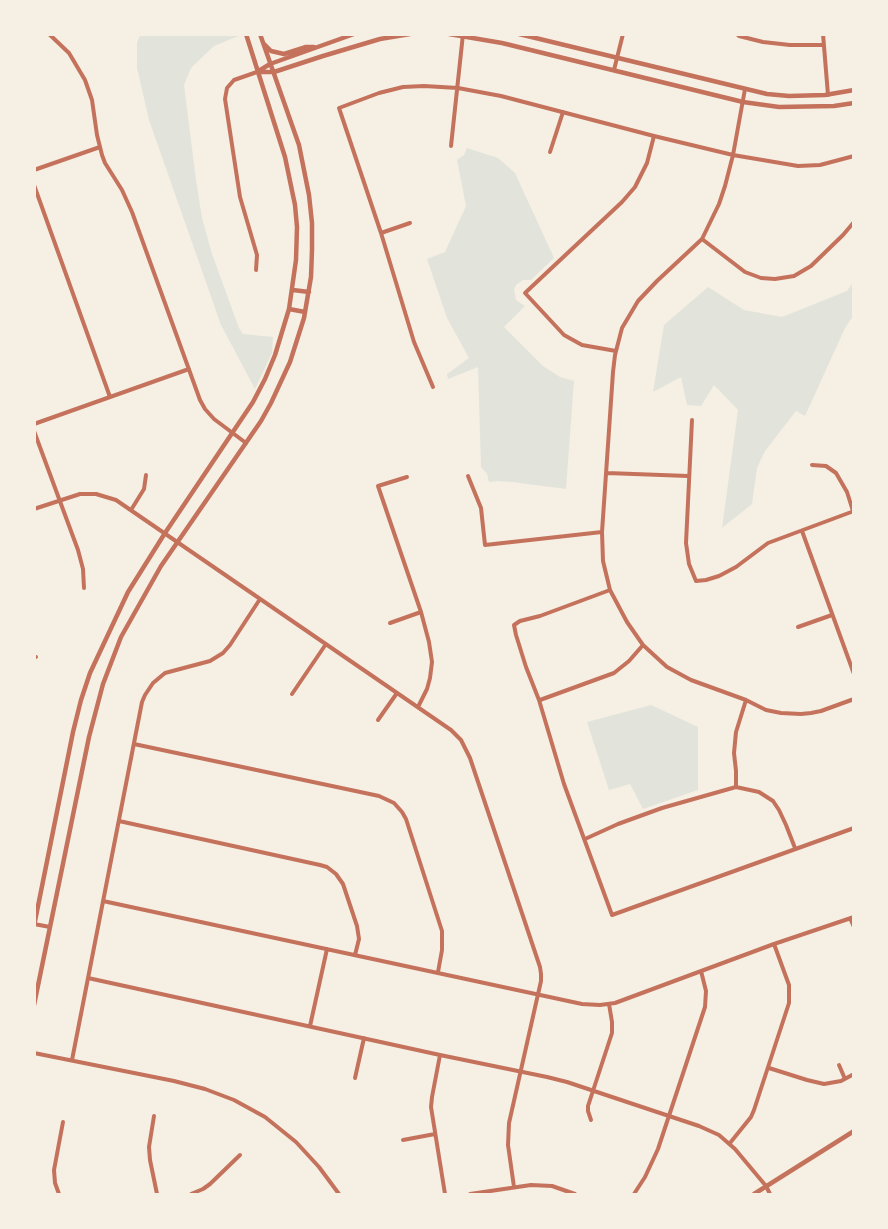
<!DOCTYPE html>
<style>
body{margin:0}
#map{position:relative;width:888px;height:1229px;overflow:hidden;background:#f6efe4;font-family:"Archivo Narrow",sans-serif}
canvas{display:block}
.frame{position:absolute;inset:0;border:36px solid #f6efe4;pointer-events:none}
</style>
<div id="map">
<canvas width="888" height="1229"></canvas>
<div class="frame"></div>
</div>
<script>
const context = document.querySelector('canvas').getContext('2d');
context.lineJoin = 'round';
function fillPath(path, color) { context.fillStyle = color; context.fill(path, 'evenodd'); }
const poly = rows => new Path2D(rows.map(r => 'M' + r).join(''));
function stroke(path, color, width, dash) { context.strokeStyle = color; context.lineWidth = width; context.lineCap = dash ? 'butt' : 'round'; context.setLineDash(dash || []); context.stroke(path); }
const green = poly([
 [140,35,241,35,214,46,191,68,184,85,196,180,202,218,212,254,239,328,243,334,273,337,272,353,255,389,221,325,149,120,137,68,137,43],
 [467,148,498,158,515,173,554,258,531,280,523,280,516,285,514,290,516,300,525,306,504,327,543,366,560,377,574,381,566,489,512,482,497,481,489,482,487,474,481,467,478,367,448,379,447,374,469,358,447,318,427,259,445,252,466,206,457,160,464,155],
 [853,282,853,316,845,328,805,416,796,411,765,451,757,468,752,504,722,528,738,410,714,385,701,406,687,405,681,377,653,392,664,325,708,287,744,310,782,317,847,291],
 [651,705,698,727,698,790,643,809,630,784,609,790,587,722]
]);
const minor = poly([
 [49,34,69,53,85,80,92,100,97,135,102,155,105,163,122,190,132,212,200,400,205,409,214,419,246,443],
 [737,34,739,36,763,42,790,45,823,45],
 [823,34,828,95],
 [614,70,623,34],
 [745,89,733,155,725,186,719,204,702,239,657,281,638,301,622,328,615,355,613,372,602,532,603,561,610,590,627,622,643,645,667,667,691,680,746,700,766,710,781,713,801,714,811,713,821,711,854,699],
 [451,146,463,34],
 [550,152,563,112],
 [34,170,100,147],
 [34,185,110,397],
 [381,233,410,223],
 [702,239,745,272,761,278,775,279,794,276,811,266,843,235,854,222],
 [256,270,257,255,240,197,225,99,227,88,234,80,257,72],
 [616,351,582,345,564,335,525,293,622,202,635,187,647,163,654,136],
 [433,387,414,342,381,233,339,108,379,93,403,87,424,86,458,88,501,96,654,136,733,155,798,166,820,165,854,156],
 [692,420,686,543,689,564,696,581,706,580,719,576,736,567,768,543,854,511],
 [34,424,189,369],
 [34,431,78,550,83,569,84,588],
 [812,465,826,466,836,473,847,492,853,511],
 [607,473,688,476],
 [468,476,481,508,485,545,602,532],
 [407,477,378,486,421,612,429,642,432,662,430,678,427,689,418,707],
 [34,509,80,494,96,494,116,500,451,730,461,740,470,758,540,967,541,974,541,981,509,1123,508,1145,514,1187],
 [131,510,144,489,146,475],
 [802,531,854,674],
 [610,590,540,616,520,621,514,625,516,635,526,667,539,700,564,784,612,915,854,828],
 [390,623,421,612],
 [798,627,832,615],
 [34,658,36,657],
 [292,694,326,644],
 [540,700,614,673,629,661,643,645],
 [378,720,397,693],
 [134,744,379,796,394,803,402,812,406,819,442,931,442,950,438,972],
 [736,787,736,771,734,753,736,732,746,700],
 [119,821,320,865,327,867,336,874,343,884,357,926,359,939,355,955],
 [585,839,618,824,662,808,736,787,759,792,773,801,779,810,786,825,795,848],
 [103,901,582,1004,600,1005,615,1003,774,944,854,917],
 [850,918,854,927],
 [34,924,50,927],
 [88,978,440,1055,547,1077,567,1082,699,1126,719,1135,735,1149,766,1186,770,1194],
 [310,1026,327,949],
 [34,1053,174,1081,205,1089,234,1100,265,1117,296,1142,319,1167,339,1194],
 [440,1055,432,1097,431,1107,445,1194],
 [72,1060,142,702,145,695,153,683,165,673,210,661,223,653,230,645,260,599],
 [839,1065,845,1079],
 [769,1068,807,1080,824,1084,841,1081,854,1074],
 [355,1078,364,1038],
 [154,1116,149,1147,150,1160,157,1194],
 [591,1120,588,1111,588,1106,612,1033,612,1022,609,1004],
 [403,1140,435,1134],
 [730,1143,751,1117,754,1110,789,1003,789,985,774,944],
 [59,1194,55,1183,54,1170,63,1122],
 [191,1194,203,1189,210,1184,240,1155],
 [470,1194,531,1185,552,1186,575,1194],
 [634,1194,645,1177,658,1149,705,1007,706,991,701,971]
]);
const tertiary = poly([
 [449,34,502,43,743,102,779,107,834,106,854,103],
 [519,34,767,94,789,96,825,95,854,90],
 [264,44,271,51,284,54,306,47,314,47],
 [257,72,274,72,323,56,380,39,410,34],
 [257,72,270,64,354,34],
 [293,290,309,292],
 [289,309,305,312],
 [34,926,73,732,81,700,90,673,128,592,165,533,253,402,265,379,275,355,289,309,296,260,297,227,295,205,285,157,246,34],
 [34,1005,89,737,103,684,121,637,161,566,261,421,271,403,290,362,304,318,311,277,312,250,312,223,309,195,299,145,260,34],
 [754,1194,854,1131]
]);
fillPath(green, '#e2e4dc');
stroke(minor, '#c5725c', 4);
stroke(tertiary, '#c5725c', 4.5);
</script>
